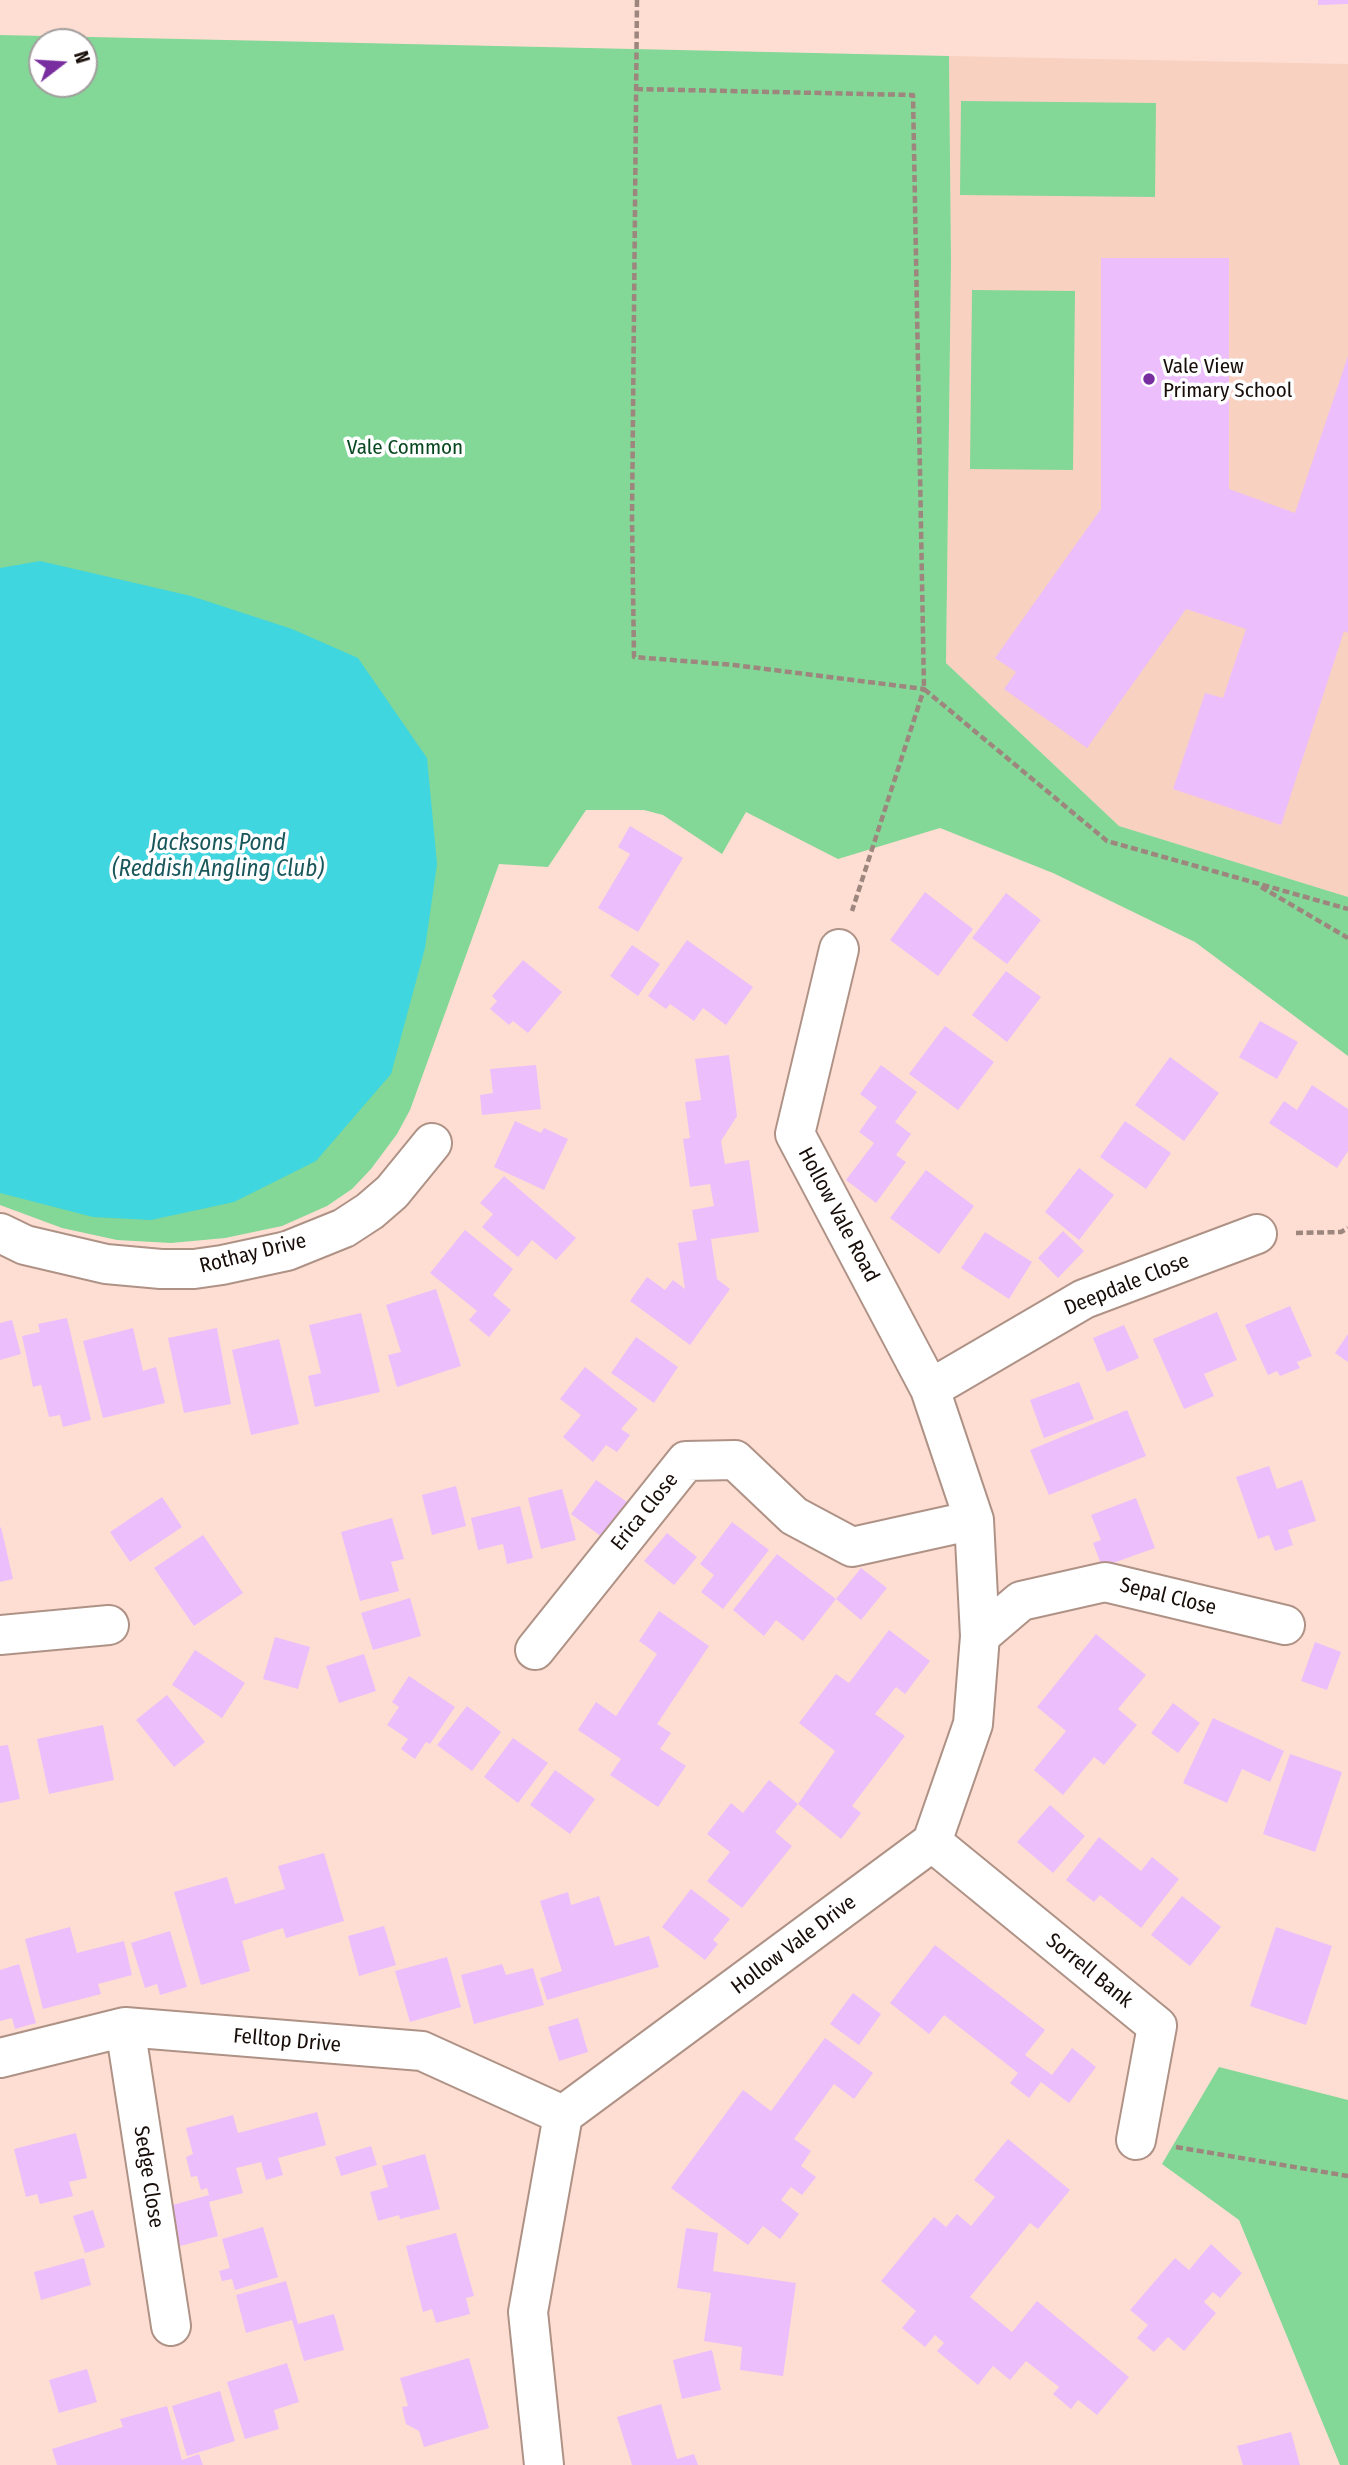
<!DOCTYPE html>
<style>
body{margin:0}
#map{position:relative;width:1348px;height:2465px;overflow:hidden;background:#feded2;font-family:"Fira Sans Condensed",sans-serif}
canvas{display:block}
.north{position:absolute;left:28px;top:28px;width:70px;height:70px;box-sizing:border-box;background:#fff;border:2px solid #a29e9d;border-radius:50%;rotate:73deg;font-size:19px;font-weight:700;line-height:28px;text-align:center;color:#170d09}
.north::after{content:'';display:block;margin:auto;width:24px;height:32px;background:#792e9f;clip-path:polygon(50% 0,100% 100%,50% 72%,0 100%)}
</style>
<div id="map">
<canvas width="1348" height="2465"></canvas>
<div class="north">N</div>
</div>
<script>
const context = document.querySelector('canvas').getContext('2d');
context.lineJoin = 'round';
function fillPath(path, color) { context.fillStyle = color; context.fill(path, 'evenodd'); }
const poly = rows => new Path2D(rows.map(r => 'M' + r).join(''));
function stroke(path, color, width, dash) { context.strokeStyle = color; context.lineWidth = width; context.lineCap = dash ? 'butt' : 'round'; context.setLineDash(dash || []); context.stroke(path); }
function write(font, color, halo, rows, align = 'center') {
  context.font = font + ' "Fira Sans Condensed",sans-serif'; context.lineWidth = 7; context.setLineDash([]); context.textBaseline = 'middle'; context.strokeStyle = halo; context.fillStyle = color; for (const [text, x, y, turn = 0] of rows) {
    context.save(); context.translate(x, y); context.rotate((+turn || 0) * Math.PI / 180); context.textAlign = isNaN(turn) ? turn : align; if (halo) context.strokeText(text, 0, 0); context.fillText(text, 0, 0); context.restore();
  }
}
const built = poly([
 [949,56,1348,64,1348,897,1119,826,946,663,951,261]
]);
const green = poly([
 [0,35,949,56,951,261,946,663,1119,826,1348,897,1348,1056,1195,942,1053,873,940,828,838,859,746,812,722,854,663,815,644,810,586,810,548,867,499,864,410,1110,397,1134,371,1169,352,1189,327,1206,282,1226,225,1238,171,1243,117,1240,62,1228,0,1205],
 [42,42,84,42,84,84,42,84],
 [961,101,1156,103,1155,197,960,195],
 [972,290,1075,291,1073,470,970,469],
 [1219,2067,1348,2100,1348,2465,1340,2465,1239,2220,1162,2164]
]);
const water = poly([
 [40,561,191,596,292,629,358,658,427,758,437,864,425,948,391,1074,316,1161,234,1202,151,1220,93,1217,0,1193,0,568]
]);
const building = poly([
 [1318,0,1348,0,1348,4,1318,5],
 [1101,258,1229,258,1229,489,1295,513,1348,356,1348,633,1344,631,1281,825,1173,789,1205,693,1223,698,1246,629,1186,609,1087,748,1004,689,1016,672,995,658,1101,509],
 [630,826,683,858,638,932,598,908,630,854,618,847],
 [925,892,973,929,938,976,890,940],
 [1006,893,1041,920,1007,964,972,938],
 [687,940,753,987,726,1025,703,1008,694,1021,670,1004,666,1009,648,996],
 [632,945,660,964,638,996,610,976],
 [523,960,562,992,528,1033,513,1021,509,1025,490,1009,497,1001,492,996],
 [1006,971,1041,997,1007,1042,972,1015],
 [1260,1021,1298,1042,1277,1079,1239,1057],
 [945,1026,994,1062,958,1110,909,1074],
 [729,1055,737,1116,721,1141,725,1164,749,1160,759,1232,711,1239,717,1279,730,1289,690,1345,630,1301,647,1277,665,1290,673,1280,685,1289,678,1243,697,1240,692,1210,714,1206,710,1184,690,1187,683,1139,690,1138,685,1102,701,1100,695,1059],
 [1170,1057,1219,1093,1184,1141,1135,1105],
 [536,1065,541,1109,482,1115,480,1095,493,1093,490,1069],
 [881,1065,917,1092,895,1122,911,1134,896,1155,906,1162,876,1203,846,1180,874,1143,859,1132,877,1107,860,1094],
 [1312,1085,1348,1109,1348,1151,1337,1168,1269,1123,1284,1101,1297,1110],
 [515,1121,541,1133,544,1128,568,1139,544,1190,494,1167],
 [1125,1121,1171,1153,1146,1189,1100,1157],
 [1079,1168,1114,1195,1079,1240,1045,1212],
 [926,1170,974,1206,939,1254,890,1218],
 [504,1176,576,1238,556,1260,532,1240,518,1257,482,1227,493,1214,480,1203],
 [465,1230,513,1269,493,1295,511,1310,489,1337,469,1320,477,1311,430,1273],
 [1063,1231,1084,1251,1058,1278,1038,1258],
 [985,1232,1032,1262,1009,1299,961,1268],
 [436,1289,461,1366,397,1387,388,1355,401,1352,386,1305],
 [1290,1306,1312,1356,1297,1362,1300,1368,1280,1376,1277,1371,1268,1375,1245,1325],
 [1217,1312,1237,1360,1204,1374,1214,1396,1184,1409,1153,1339],
 [361,1313,380,1392,315,1407,308,1376,321,1373,309,1325],
 [67,1318,91,1420,63,1427,60,1415,49,1417,41,1385,33,1387,22,1336,40,1332,38,1324],
 [12,1320,21,1354,0,1360,0,1323],
 [1124,1325,1139,1358,1107,1372,1093,1338],
 [133,1328,143,1371,156,1367,165,1403,103,1418,83,1341],
 [217,1328,231,1404,184,1413,168,1338],
 [1348,1334,1348,1362,1335,1353],
 [636,1337,678,1367,654,1403,611,1373],
 [279,1339,299,1424,251,1435,232,1350],
 [585,1367,638,1409,621,1429,630,1435,617,1452,606,1445,593,1462,563,1437,581,1415,560,1399],
 [1079,1382,1094,1419,1044,1438,1030,1400],
 [1127,1410,1146,1456,1049,1495,1030,1450],
 [1269,1466,1277,1489,1302,1480,1316,1521,1288,1530,1293,1545,1275,1551,1269,1535,1258,1539,1236,1477],
 [596,1480,627,1502,602,1537,571,1514],
 [456,1486,466,1526,432,1535,422,1495],
 [562,1489,576,1540,541,1549,528,1498],
 [162,1497,182,1527,130,1562,110,1532],
 [1136,1498,1155,1548,1102,1567,1093,1543,1101,1540,1091,1515],
 [520,1506,533,1558,507,1564,503,1544,478,1550,471,1518],
 [392,1518,404,1559,391,1562,399,1591,360,1601,341,1532],
 [732,1522,769,1550,723,1609,701,1592,714,1575,700,1564],
 [1,1527,13,1579,0,1582,0,1528],
 [667,1533,697,1557,674,1585,644,1561],
 [203,1535,243,1593,194,1626,154,1568],
 [777,1554,836,1599,803,1641,776,1620,764,1636,733,1610],
 [861,1568,887,1588,861,1620,836,1599],
 [410,1598,421,1636,373,1650,361,1613],
 [659,1611,709,1646,657,1724,671,1733,660,1749,686,1766,658,1807,610,1775,621,1759,578,1730,596,1702,616,1716,657,1654,639,1641],
 [889,1630,930,1661,905,1694,896,1687,875,1714,905,1736,852,1806,861,1813,841,1839,798,1804,835,1751,799,1723,836,1674,849,1683],
 [1096,1634,1146,1675,1118,1709,1137,1725,1104,1765,1094,1757,1063,1795,1034,1770,1066,1731,1037,1707],
 [275,1637,310,1647,298,1689,263,1679],
 [1315,1642,1341,1652,1327,1690,1301,1681],
 [195,1650,245,1683,222,1718,172,1685],
 [364,1654,376,1691,339,1703,326,1666],
 [409,1676,455,1707,430,1744,426,1742,415,1759,401,1749,408,1739,387,1725,399,1707,392,1702],
 [167,1695,205,1742,174,1767,136,1720],
 [1173,1703,1200,1723,1178,1753,1151,1733],
 [467,1706,501,1732,472,1771,437,1745],
 [1213,1718,1284,1751,1270,1782,1242,1769,1227,1803,1183,1783],
 [103,1725,114,1780,49,1794,37,1739],
 [513,1738,548,1763,518,1803,484,1777],
 [8,1745,20,1799,0,1803,0,1746],
 [1290,1754,1342,1772,1315,1852,1263,1834],
 [555,1770,595,1799,570,1834,530,1805],
 [769,1780,798,1804,775,1832,792,1846,742,1908,707,1881,730,1852,707,1834,731,1803,743,1813],
 [1050,1805,1085,1836,1053,1873,1017,1842],
 [1099,1837,1141,1871,1152,1857,1179,1879,1141,1928,1100,1895,1094,1902,1066,1880],
 [324,1853,344,1921,286,1938,283,1928,242,1941,250,1971,201,1985,174,1892,227,1877,235,1904,285,1889,278,1866],
 [691,1889,730,1919,713,1940,718,1944,705,1960,662,1927],
 [568,1892,571,1905,599,1896,615,1946,649,1936,659,1967,547,2000,540,1978,562,1971,540,1901],
 [1182,1896,1221,1927,1190,1966,1151,1935],
 [384,1926,396,1965,359,1976,348,1936],
 [70,1927,77,1953,124,1941,132,1975,98,1984,101,1994,43,2009,25,1939],
 [1276,1927,1332,1946,1306,2025,1250,2006],
 [170,1931,187,1987,160,1995,157,1984,145,1988,131,1943],
 [935,1945,1045,2030,1025,2055,1052,2075,1072,2048,1096,2067,1069,2103,1041,2082,1029,2098,1010,2083,1018,2073,944,2015,929,2034,890,2003],
 [447,1957,461,2007,410,2022,395,1971],
 [19,1964,36,2023,15,2029,12,2018,0,2021,0,1970],
 [502,1964,506,1975,533,1968,544,2005,474,2024,461,1975],
 [853,1993,881,2014,859,2045,830,2024],
 [578,2018,588,2052,559,2061,548,2027],
 [825,2038,873,2073,854,2099,834,2084,794,2139,811,2151,801,2166,816,2177,802,2195,791,2187,781,2200,799,2214,780,2239,763,2226,748,2245,671,2188,743,2090,771,2111],
 [317,2112,326,2145,278,2158,283,2175,266,2180,261,2162,236,2168,243,2193,209,2202,218,2236,180,2246,169,2206,209,2195,207,2188,201,2190,197,2176,191,2177,186,2157,193,2154,186,2128,233,2115,238,2133],
 [76,2133,87,2178,69,2182,73,2196,40,2204,37,2194,26,2197,14,2149],
 [1008,2139,1070,2190,1038,2229,1030,2223,970,2297,1012,2332,1037,2301,1129,2377,1097,2415,1078,2400,1071,2409,1053,2394,1059,2387,1026,2361,1010,2380,993,2366,978,2385,937,2351,944,2343,935,2335,925,2347,902,2328,916,2311,881,2281,934,2217,946,2227,957,2214,971,2226,995,2197,974,2180],
 [371,2146,377,2165,341,2176,335,2157],
 [425,2154,440,2209,400,2219,399,2215,378,2221,370,2192,388,2187,382,2166],
 [93,2210,105,2247,85,2253,73,2216],
 [263,2227,278,2277,235,2290,232,2279,222,2281,219,2271,230,2268,222,2239],
 [686,2228,718,2233,713,2271,796,2283,783,2376,740,2370,742,2347,704,2341,711,2293,677,2288],
 [456,2233,474,2296,466,2298,470,2314,436,2323,432,2309,423,2312,406,2246],
 [1211,2244,1242,2273,1220,2298,1213,2292,1204,2302,1216,2313,1184,2351,1168,2337,1154,2352,1137,2338,1148,2325,1130,2310,1175,2258,1189,2270],
 [84,2258,91,2285,41,2300,34,2272],
 [286,2281,298,2324,334,2314,344,2350,304,2361,292,2320,246,2333,236,2295],
 [712,2350,721,2390,682,2399,673,2360],
 [469,2358,489,2428,424,2447,419,2431,406,2424,402,2407,408,2406,400,2378],
 [287,2363,299,2402,274,2410,279,2429,245,2439,227,2382],
 [87,2369,97,2402,59,2413,49,2380],
 [220,2391,235,2441,187,2456,172,2406],
 [661,2404,677,2459,694,2454,698,2465,632,2465,617,2417],
 [167,2406,182,2460,199,2454,203,2465,57,2465,52,2449,123,2427,120,2419],
 [1291,2432,1300,2465,1243,2465,1237,2446]
]);
const path = poly([
 [637,0,632,519,634,657,734,665,924,689,852,911],
 [636,89,913,95,924,689,1107,841,1348,909],
 [1261,887,1348,938],
 [1296,1233,1341,1232,1348,1228],
 [1176,2147,1348,2176]
]);
const minor = poly([
 [0,1233,25,1245,106,1264,161,1269,194,1269,222,1265,287,1251,344,1228,370,1211,392,1192,432,1143],
 [930,1389,1084,1299,1257,1234],
 [0,1635,109,1625],
 [980,1636,1021,1601,1105,1582,1285,1625],
 [535,1650,686,1461,735,1460,794,1516,852,1547,974,1520],
 [932,1842,1157,2026,1136,2140],
 [125,2027,171,2326],
 [0,2058,125,2027,422,2051,563,2115],
 [544,2465,528,2312,563,2115,932,1842,973,1724,980,1636,974,1520,930,1389,795,1134,839,949]
]);
const markers = [
 [1149,379,7,"#792e9f"]
];
const poiNames = [
 ["Vale View",1163,367],
 ["Primary School",1163,391]
];
const parkNames = [
 ["Vale Common",405,448]
];
const streetNames = [
 ["Hollow Vale Road",838,1215,62],
 ["Rothay Drive",253,1254,-14],
 ["Deepdale Close",1127,1285,-22],
 ["Erica Close",645,1512,-51],
 ["Sepal Close",1168,1597,14],
 ["Hollow Vale Drive",794,1945,-37],
 ["Sorrell Bank",1089,1971,39],
 ["Felltop Drive",287,2041,5],
 ["Sedge Close",148,2177,81]
];
const waterNames = [
 ["Jacksons Pond",218,844],
 ["(Reddish Angling Club)",218,870]
];
fillPath(built, '#f8d1c1');
fillPath(green, '#83d797');
fillPath(water, '#3fd6df');
fillPath(building, '#ecbefc');
stroke(minor, '#af9286', 42);
stroke(path, '#9d867d', 4.5, [7, 3.5]);
stroke(minor, '#fff', 38);
for (const [x, y, r, color] of markers) { const dot = new Path2D(); dot.arc(x, y, r, 0, 2 * Math.PI); context.fillStyle = color; context.fill(dot); stroke(dot, '#fff', 2.5); }
write('21px', '#170d09', '#fff', poiNames, 'left');
write('21px', '#094921', '#fff', parkNames);
write('21px', '#170d09', '#fff', streetNames);
write('italic 23px', '#1a575b', '#fff', waterNames);
</script>
